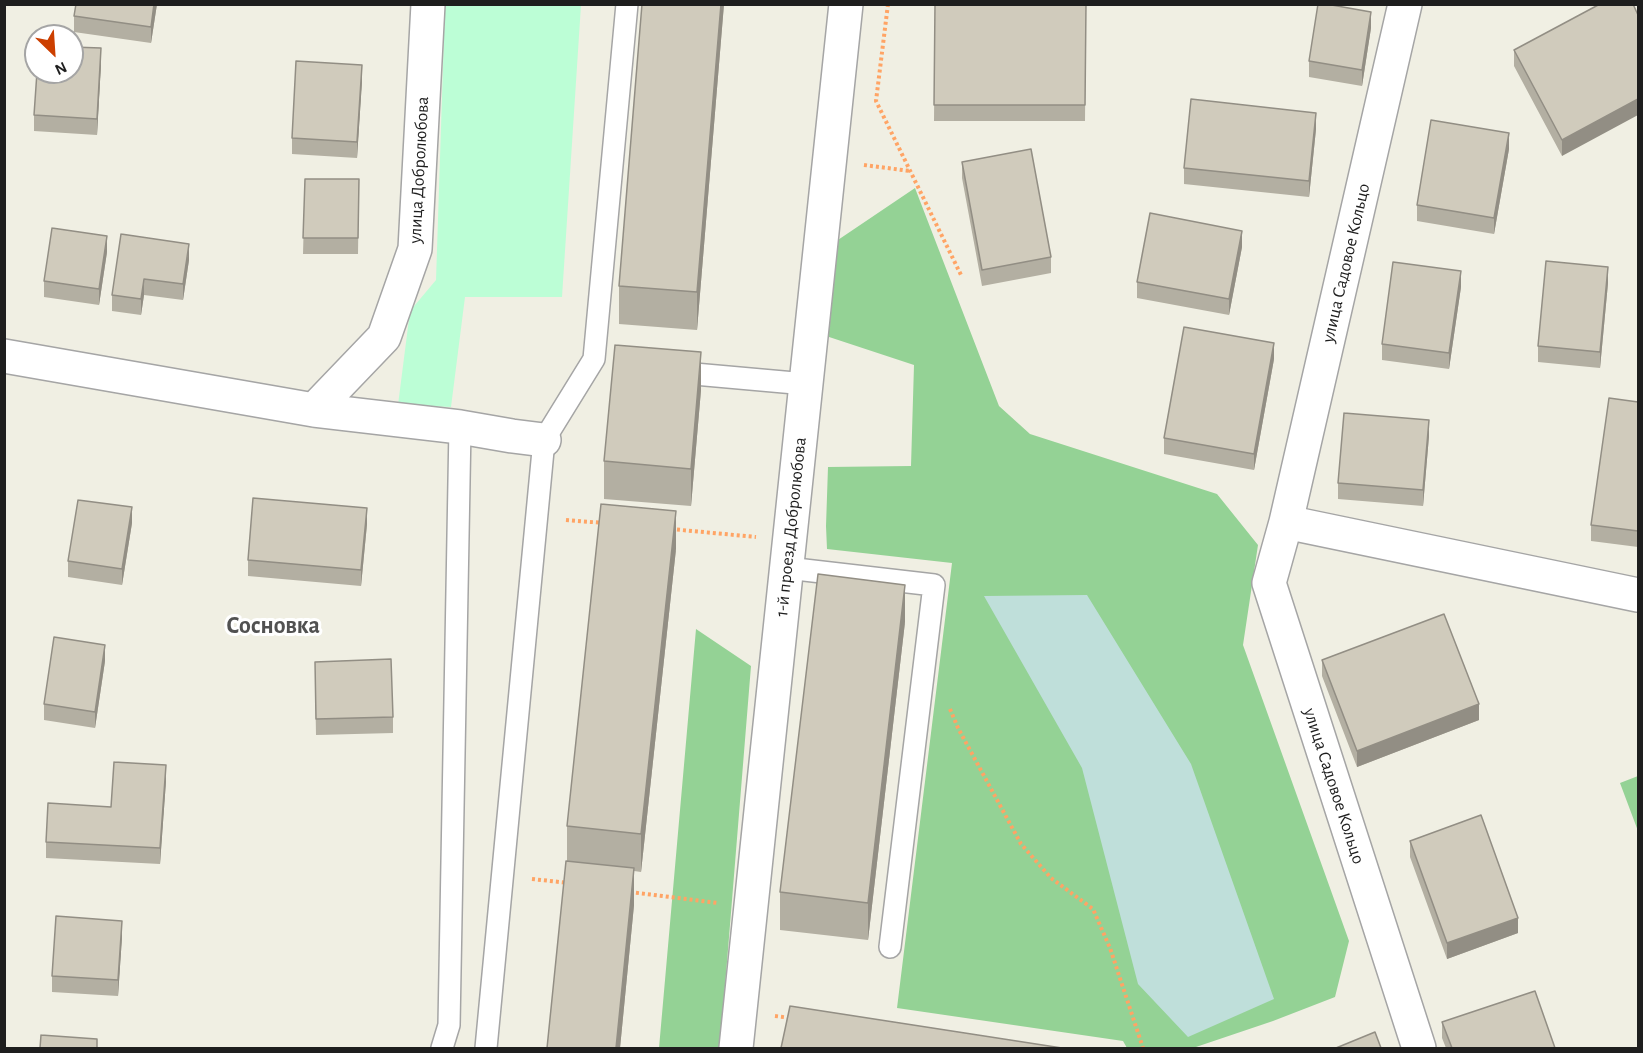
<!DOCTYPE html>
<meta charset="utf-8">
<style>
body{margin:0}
#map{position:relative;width:1643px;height:1053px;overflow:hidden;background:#f0efe3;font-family:"Alegreya Sans",sans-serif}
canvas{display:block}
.frame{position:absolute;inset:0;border:6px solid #1e1e1e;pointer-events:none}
.north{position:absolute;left:24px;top:24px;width:60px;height:60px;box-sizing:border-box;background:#fff;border:2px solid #a5a5a5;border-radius:50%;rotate:155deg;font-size:16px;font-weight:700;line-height:24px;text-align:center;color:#1e1e1e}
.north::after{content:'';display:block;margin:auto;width:21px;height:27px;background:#cc3f00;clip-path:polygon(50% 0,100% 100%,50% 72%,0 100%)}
</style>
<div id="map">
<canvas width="1643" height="1053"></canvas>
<div class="frame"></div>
<div class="north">N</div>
</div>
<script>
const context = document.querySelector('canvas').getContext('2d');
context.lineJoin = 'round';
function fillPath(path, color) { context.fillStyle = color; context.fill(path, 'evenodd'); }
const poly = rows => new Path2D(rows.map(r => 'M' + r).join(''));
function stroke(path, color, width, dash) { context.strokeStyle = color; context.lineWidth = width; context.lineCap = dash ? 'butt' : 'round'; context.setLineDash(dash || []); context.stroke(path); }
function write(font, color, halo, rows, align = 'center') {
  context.font = font + ' "Alegreya Sans",sans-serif'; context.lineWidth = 6; context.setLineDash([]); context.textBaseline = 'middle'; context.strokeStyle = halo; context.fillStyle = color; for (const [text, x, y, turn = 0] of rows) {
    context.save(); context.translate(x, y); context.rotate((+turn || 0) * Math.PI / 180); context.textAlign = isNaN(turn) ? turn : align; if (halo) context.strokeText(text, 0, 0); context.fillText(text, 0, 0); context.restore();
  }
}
const forest = poly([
 [915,188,999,406,1030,434,1217,494,1258,545,1243,645,1349,941,1335,997,1273,1021,1193,1048,1127,1048,1123,1041,897,1008,952,563,827,549,826,526,828,467,911,466,914,365,820,334,829,246],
 [696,629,751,666,720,1048,659,1048],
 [1638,776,1638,831,1620,783]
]);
const wetland = poly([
 [1087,595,1191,764,1274,999,1188,1037,1138,984,1082,768,984,596]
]);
const park = poly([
 [445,5,581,5,562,297,465,297,451,407,398,405,410,311,436,280]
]);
const path = poly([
 [888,4,876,101,961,275],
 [864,165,910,171],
 [566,520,604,523],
 [671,529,756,537],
 [950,709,958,728,1021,844,1051,878,1093,909,1110,948,1143,1048],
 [532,879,569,883],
 [630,892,718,903],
 [775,1016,791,1018]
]);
const service = poly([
 [672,372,806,384],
 [787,568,934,585,890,947],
 [442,1048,449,1025,460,427],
 [486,1048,544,440,594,359,627,4]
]);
const minor = poly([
 [1405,4,1286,522,1638,595],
 [4,356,314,410,460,427,512,436,544,440],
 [314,410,384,337,415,249,428,4],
 [1286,522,1269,583,1419,1048],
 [736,1048,846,4]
]);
const wall = poly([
 [76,4,157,4,151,43,74,32,74,16],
 [724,4,697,330,619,324,619,286],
 [935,4,1086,4,1085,121,934,121],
 [1600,4,1562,156,1514,66,1514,50],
 [1371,28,1362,86,1309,77,1309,61],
 [101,64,97,135,34,131,34,115],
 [362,81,357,158,292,154,292,138],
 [1316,129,1309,197,1184,184,1184,168],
 [1509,149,1494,234,1417,221,1417,205],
 [962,162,1051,257,1051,273,982,286,962,178],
 [305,179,359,179,358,254,303,254],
 [121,234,189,260,183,300,144,295,141,315,112,311,112,295],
 [1242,247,1229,315,1137,298,1137,282],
 [107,252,99,305,44,297,44,281],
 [1608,283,1600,368,1538,362,1538,346],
 [1461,287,1449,369,1382,360,1382,344],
 [1274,359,1254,470,1164,454,1164,438],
 [701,390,691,506,604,499,604,461],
 [1638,402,1638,547,1591,541,1591,525],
 [1429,436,1423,506,1338,499,1338,483],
 [132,523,122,585,68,577,68,561],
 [367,524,361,586,248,576,248,560],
 [676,549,641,872,634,871,634,905,620,1048,547,1048,567,861,567,826],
 [905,622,868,940,780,930,780,892],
 [1322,660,1479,720,1357,767,1322,676],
 [105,661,95,728,44,720,44,704],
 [315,678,393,717,393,733,316,735],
 [166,781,160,864,46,858,46,842,111,807],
 [1410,841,1518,933,1447,959,1410,857],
 [122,937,118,996,52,992,52,976],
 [1442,1022,1555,1048,1446,1048,1442,1038]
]);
const shadedWall = poly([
 [154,4,157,4,151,43,151,27],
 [721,4,724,4,697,330,697,292],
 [1371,12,1371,28,1362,86,1362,70],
 [101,48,101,64,97,135,97,119],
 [362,65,362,81,357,158,357,142],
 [1638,99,1638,115,1562,156,1562,140],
 [1316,113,1316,129,1309,197,1309,181],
 [1509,133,1509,149,1494,234,1494,218],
 [1242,231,1242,247,1229,315,1229,299],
 [107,236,107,252,99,305,99,289],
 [189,244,189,260,183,300,183,284],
 [1608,267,1608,283,1600,368,1600,352],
 [1461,271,1461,287,1449,369,1449,353],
 [144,279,144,295,141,315,141,299],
 [1274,343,1274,359,1254,470,1254,454],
 [701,352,701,390,691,506,691,469],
 [1429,420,1429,436,1423,506,1423,490],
 [132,507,132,523,122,585,122,569],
 [367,508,367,524,361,586,361,570],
 [676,511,676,549,641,872,641,834],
 [905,585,905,622,868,940,868,903],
 [105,645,105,661,95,728,95,712],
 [1479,704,1479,720,1357,767,1357,751],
 [166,765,166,781,160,864,160,848],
 [634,868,634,905,620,1048,616,1048],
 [1518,918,1518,933,1447,959,1447,943],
 [122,921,122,937,118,996,118,980]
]);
const building = poly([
 [76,4,154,4,151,27,74,16,76,4],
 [642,4,721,4,697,292,619,286,642,4],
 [935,4,1086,4,1085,105,934,105,935,4],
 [1318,4,1326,4,1371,12,1362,70,1309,61,1318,4],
 [1600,4,1633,4,1638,15,1638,99,1562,140,1514,50,1600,4],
 [72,47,101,48,97,119,34,115,37,72,72,72,72,47],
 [296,61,362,65,357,142,292,138,296,61],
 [1191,99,1316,113,1309,181,1184,168,1191,99],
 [1431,120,1509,133,1494,218,1417,205,1431,120],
 [1031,149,1051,257,982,270,962,162,1031,149],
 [305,179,359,179,358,238,303,238,305,179],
 [1150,213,1242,231,1229,299,1137,282,1150,213],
 [52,228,107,236,99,289,44,281,52,228],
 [121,234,189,244,183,284,144,279,141,299,112,295,121,234],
 [1546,261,1608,267,1600,352,1538,346,1546,261],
 [1393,262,1461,271,1449,353,1382,344,1393,262],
 [1184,327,1274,343,1254,454,1164,438,1184,327],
 [615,345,701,352,691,469,604,461,615,345],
 [1609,398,1638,402,1638,531,1591,525,1609,398],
 [1344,413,1429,420,1423,490,1338,483,1344,413],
 [253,498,367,508,361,570,248,560,253,498],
 [78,500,132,507,122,569,68,561,78,500],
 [601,504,676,511,641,834,567,826,601,504],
 [818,574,905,585,868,903,780,892,818,574],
 [1444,614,1479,704,1357,751,1322,660,1444,614],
 [54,637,105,645,95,712,44,704,54,637],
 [391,659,393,717,316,719,315,662,391,659],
 [114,762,166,765,160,848,46,842,48,803,111,807,114,762],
 [1481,815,1518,918,1447,943,1410,841,1481,815],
 [566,861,634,868,616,1048,547,1048,566,861],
 [56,916,122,921,118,980,52,976,56,916],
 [1535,991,1555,1048,1452,1048,1442,1022,1535,991],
 [790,1006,1062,1048,781,1048,790,1006],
 [1375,1032,1381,1048,1336,1048,1375,1032],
 [41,1035,97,1039,97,1048,40,1048,41,1035]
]);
const streetNames = [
 ["улица Добролюбова",419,170,-87],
 ["улица Садовое Кольцо",1346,263,-77],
 ["1-й проезд Добролюбова",791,527,-84],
 ["улица Садовое Кольцо",1334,786,72]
];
const districtNames = [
 ["Сосновка",273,626]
];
fillPath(forest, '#94d295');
fillPath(wetland, '#bfdfda');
fillPath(park, '#bcfed6');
stroke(service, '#a5a5a5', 24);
stroke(minor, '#a5a5a5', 36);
stroke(path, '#ffa465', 4, [3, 3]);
stroke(service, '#fff', 21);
stroke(minor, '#fff', 33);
fillPath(wall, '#b3afa2');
fillPath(shadedWall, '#928e84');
fillPath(building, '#d0cbbc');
stroke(building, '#928e84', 1.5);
write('18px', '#1e1e1e', '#fff', streetNames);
write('bold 24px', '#515151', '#fff', districtNames);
</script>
